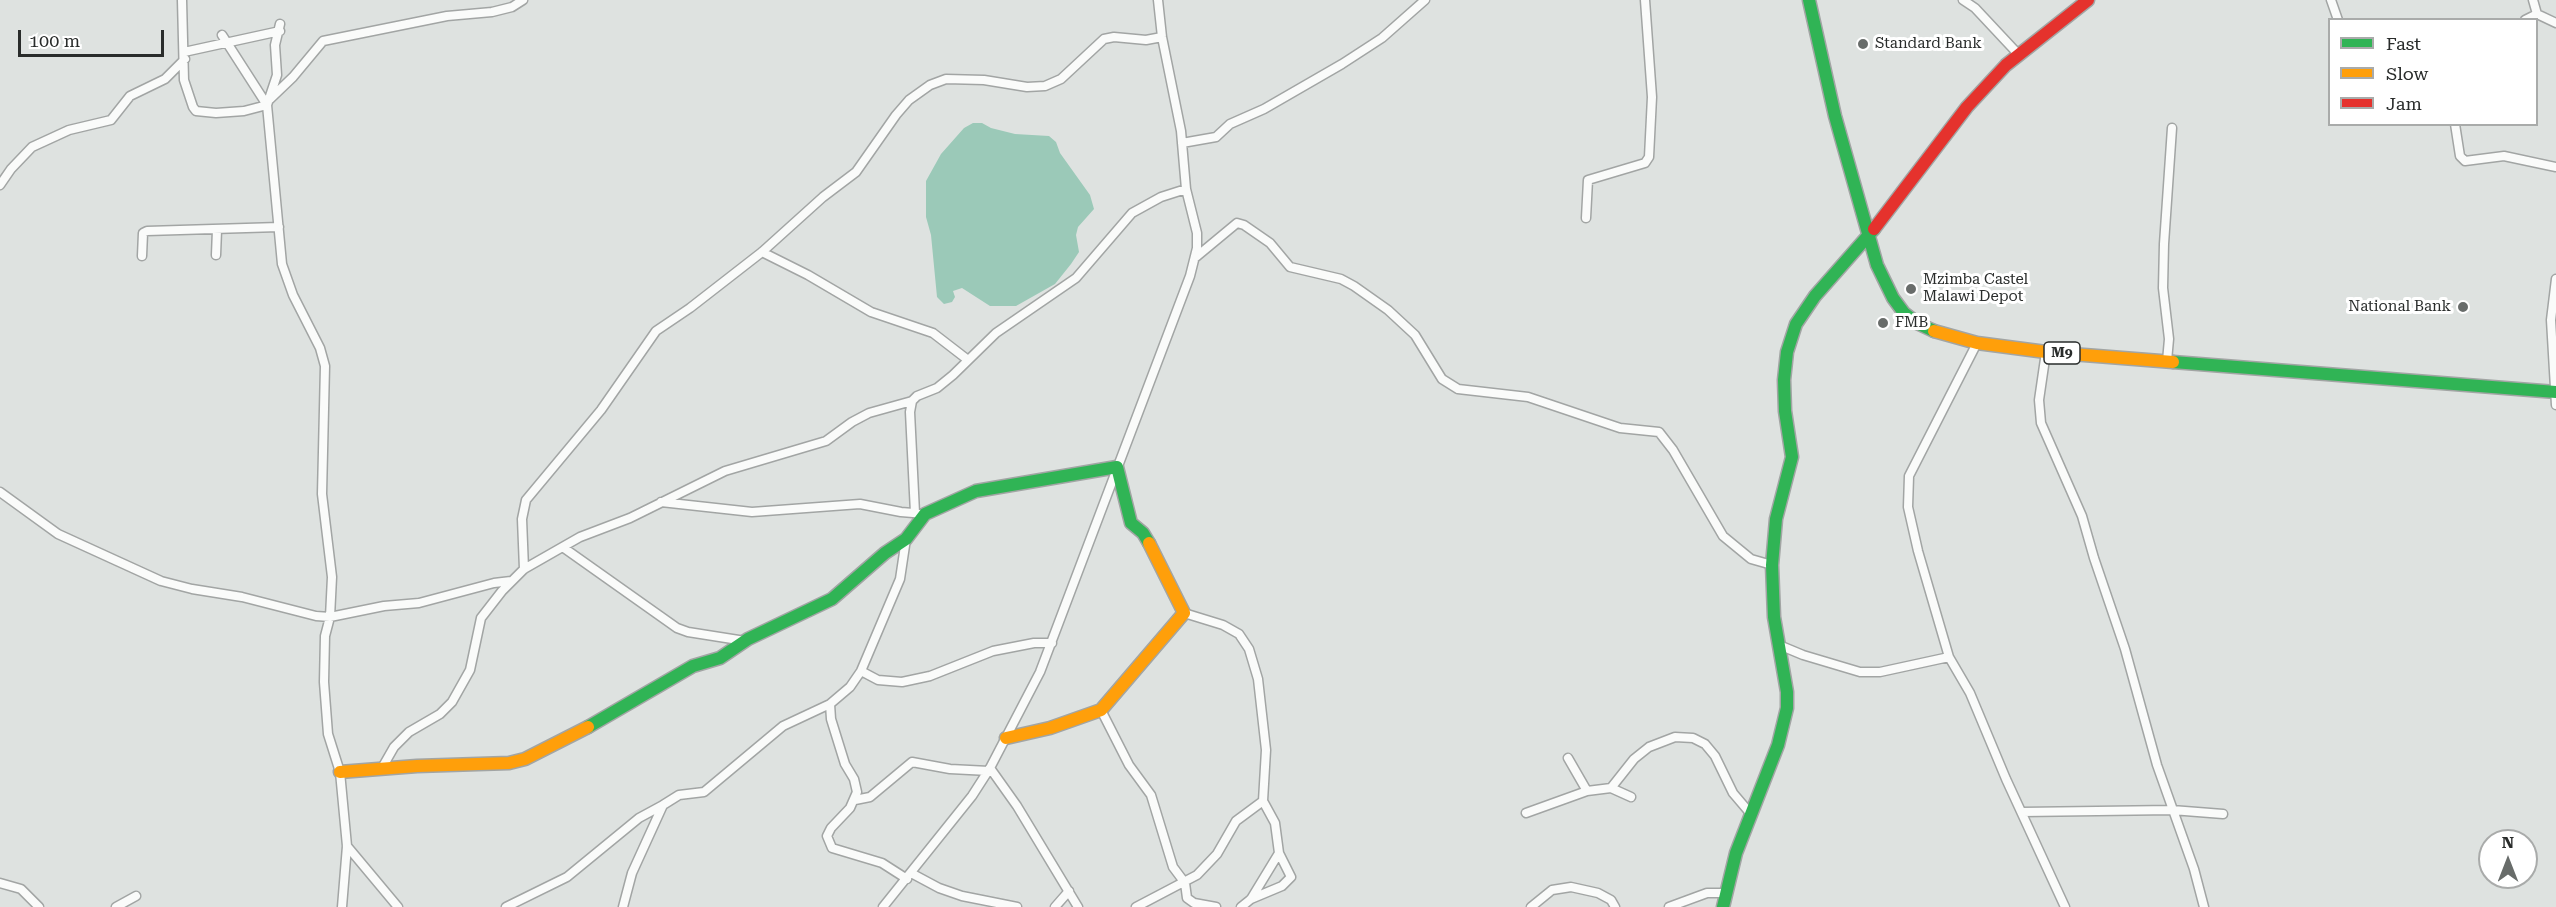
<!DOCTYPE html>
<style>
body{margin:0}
#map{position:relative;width:2556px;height:907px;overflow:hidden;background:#dee2e0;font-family:"Roboto Serif",serif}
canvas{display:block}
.legend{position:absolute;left:2328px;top:18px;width:210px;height:108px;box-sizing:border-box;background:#fff;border:2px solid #a9abaa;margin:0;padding:8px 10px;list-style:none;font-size:18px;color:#292c2b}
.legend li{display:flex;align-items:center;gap:12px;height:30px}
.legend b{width:30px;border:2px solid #a9abaa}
.north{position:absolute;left:2478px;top:829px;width:60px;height:60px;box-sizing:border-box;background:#fff;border:2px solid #a9abaa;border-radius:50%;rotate:0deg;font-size:16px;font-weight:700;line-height:24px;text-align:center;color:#292c2b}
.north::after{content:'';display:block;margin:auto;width:21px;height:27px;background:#686c6a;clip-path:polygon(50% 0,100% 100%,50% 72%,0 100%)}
.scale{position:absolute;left:18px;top:30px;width:146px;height:27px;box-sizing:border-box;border:3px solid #292c2b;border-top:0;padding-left:8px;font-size:18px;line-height:21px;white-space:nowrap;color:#292c2b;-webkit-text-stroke:4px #fff;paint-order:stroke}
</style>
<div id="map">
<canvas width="2556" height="907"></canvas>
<ul class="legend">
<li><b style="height:8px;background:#30b455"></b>Fast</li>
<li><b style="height:8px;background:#ff9f0a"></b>Slow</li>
<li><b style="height:8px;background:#e5322d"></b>Jam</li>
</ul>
<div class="north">N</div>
<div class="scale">100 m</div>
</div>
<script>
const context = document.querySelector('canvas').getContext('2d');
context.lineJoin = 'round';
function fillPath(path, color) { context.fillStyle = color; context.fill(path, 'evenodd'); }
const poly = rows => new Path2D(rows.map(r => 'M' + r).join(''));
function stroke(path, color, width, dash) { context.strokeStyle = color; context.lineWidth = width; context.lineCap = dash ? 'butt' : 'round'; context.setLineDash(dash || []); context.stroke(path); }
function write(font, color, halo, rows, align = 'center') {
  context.font = font + ' "Roboto Serif",serif'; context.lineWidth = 6; context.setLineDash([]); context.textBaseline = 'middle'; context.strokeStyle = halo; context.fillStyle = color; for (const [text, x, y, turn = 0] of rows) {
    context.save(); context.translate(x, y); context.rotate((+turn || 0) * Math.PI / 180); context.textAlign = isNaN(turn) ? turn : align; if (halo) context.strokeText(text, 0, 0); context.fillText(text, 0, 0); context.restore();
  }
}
const forest = poly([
 [973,123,982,123,991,128,1015,134,1049,136,1056,142,1060,153,1090,195,1094,209,1078,227,1076,235,1079,252,1071,264,1055,284,1016,306,990,306,962,288,953,291,955,297,952,302,944,304,937,297,931,235,926,217,926,181,941,154,964,128]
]);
const street = poly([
 [182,0,184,80,193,107,196,111,216,113,244,111,267,105,277,75,275,45,280,24],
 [1963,0,1975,8,2019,55],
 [2331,0,2338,20],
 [2533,0,2537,14,2556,23],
 [2525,20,2537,14],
 [222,35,267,105,282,264,293,295,320,348,325,366,322,494,332,577,330,617,325,636,324,682,328,734,340,772,347,846,342,907],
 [184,52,280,31],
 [270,99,293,77,323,41,447,16,492,12,512,7,523,0],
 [2455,124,2460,156,2465,161,2504,156,2556,167],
 [1182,143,1216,137,1230,124,1264,109,1342,64,1382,38,1425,0],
 [0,185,11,169,32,147,69,130,111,120,130,96,165,79,185,59],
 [1586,218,1588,180,1645,163,1649,157,1652,97,1645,0],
 [762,252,808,275,871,312,933,333,968,360],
 [216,255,217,230],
 [142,256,143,233,147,231,279,227],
 [1196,257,1237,223,1244,225,1270,243,1290,267,1341,279,1354,286,1388,310,1415,335,1442,379,1458,389,1528,397,1620,428,1659,432,1673,450,1723,536,1751,559,1772,565],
 [2556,279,2551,320,2556,405],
 [1977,343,1909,476,1908,507,1918,551,1949,657,1970,693,2006,779,2065,907],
 [2046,352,2039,400,2041,423,2082,516,2094,558,2125,649,2157,765,2194,869,2204,907],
 [2167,361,2169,339,2163,288,2164,244,2172,128],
 [912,401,910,412,915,513],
 [0,492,58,534,161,581,192,589,242,597,316,616,330,617,384,606,419,603,494,583,511,581],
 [661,502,752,512,860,504,901,512,925,514],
 [906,539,900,579,861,671,850,687,830,704,831,719,845,764,854,779,857,792,850,808,831,828,827,836,832,848,882,863,907,879],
 [564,548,677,628,688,632,745,641],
 [524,569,522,519,526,500,601,410,656,331,690,308,762,252,823,197,856,172,896,115,909,100,930,85,946,79,984,80,1027,87,1045,86,1061,79,1104,39,1114,37,1146,40,1162,37],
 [1184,613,1223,625,1239,634,1249,649,1258,679,1266,750,1263,801,1275,823,1279,853,1291,877,1282,886,1251,899],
 [1779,645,1803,655,1860,672,1880,672,1949,657],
 [861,671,878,680,902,682,930,676,993,651,1034,643,1052,643],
 [1101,710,1129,765,1151,795,1173,867,1185,883,1187,898,1194,903,1216,907],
 [1568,758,1587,791,1611,788,1634,759,1649,747,1675,737,1693,738,1705,744,1715,756,1733,793,1750,813],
 [382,768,394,747,409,732,440,714,452,702,470,670,481,618,502,591,524,569,580,537,630,518,725,471,826,441,852,422,869,413,912,401,917,396,937,388,953,375,996,333,1076,278,1132,213,1161,197,1186,189],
 [990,768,1017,806,1078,907],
 [1611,788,1631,797],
 [855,800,870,797,912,762,950,769,989,771],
 [2022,812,2172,810,2223,814],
 [1526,813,1587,791],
 [347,846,398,907],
 [911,873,939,888,962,896,1017,907],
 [0,883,21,889,39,907],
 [116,907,136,896],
 [506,907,567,877,639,818,663,805],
 [623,907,632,873,663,805,679,795,704,792,783,726,830,704],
 [883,907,972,796,990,768,1040,672,1190,276,1197,248,1197,233,1186,189,1181,131,1162,37,1158,0],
 [1055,907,1069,891],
 [1136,907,1197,875,1217,854,1236,821,1263,801],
 [1241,907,1251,899,1279,853],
 [1531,907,1552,890,1571,887,1598,893,1611,900,1615,907],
 [1669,907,1707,893,1725,893]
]);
const fast = poly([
 [1809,0,1835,116,1877,265,1893,298,1904,313,1917,323,1934,331],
 [2173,362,2556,392],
 [588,727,693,666,720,658,748,639,832,599,885,553,906,539,925,514,976,491,1117,467,1131,523,1143,533,1149,543],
 [1723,907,1736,853,1778,745,1787,708,1787,692,1774,617,1772,565,1776,519,1792,457,1785,411,1784,380,1787,352,1796,324,1815,296,1874,229]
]);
const slow = poly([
 [1934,331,1977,343,2046,352,2173,362],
 [1006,738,1050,728,1101,710,1184,613,1149,543],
 [340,772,417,766,509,763,525,759,588,727]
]);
const jam = poly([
 [1874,229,1967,107,2006,65,2088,0]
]);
const markers = [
 [1863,44,6,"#686c6a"],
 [1911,289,6,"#686c6a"],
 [2463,307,6,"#686c6a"],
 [1883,323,6,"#686c6a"]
];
const shields = [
 [2062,353,36]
];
const shieldNames = [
 ["M9",2062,353]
];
const poiNames = [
 ["Standard Bank",1875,44],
 ["Mzimba Castel",1923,280],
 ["Malawi Depot",1923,297],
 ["National Bank",2451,307,"right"],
 ["FMB",1895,323]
];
fillPath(forest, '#9bc9b8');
stroke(street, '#a2a5a4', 11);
stroke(fast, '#a2a5a4', 15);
stroke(slow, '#a2a5a4', 15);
stroke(jam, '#a2a5a4', 15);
stroke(street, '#fafbfa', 8);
stroke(fast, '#30b455', 12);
stroke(slow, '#ff9f0a', 12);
stroke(jam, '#e5322d', 12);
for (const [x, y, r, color] of markers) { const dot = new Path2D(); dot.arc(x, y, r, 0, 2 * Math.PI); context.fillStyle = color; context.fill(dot); stroke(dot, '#fff', 2); }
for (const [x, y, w] of shields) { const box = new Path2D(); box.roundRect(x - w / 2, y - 11, w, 22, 4.5); context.fillStyle = '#fff'; context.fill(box); stroke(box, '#292c2b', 1.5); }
write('bold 14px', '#292c2b', null, shieldNames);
write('15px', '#292c2b', '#fff', poiNames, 'left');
</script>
